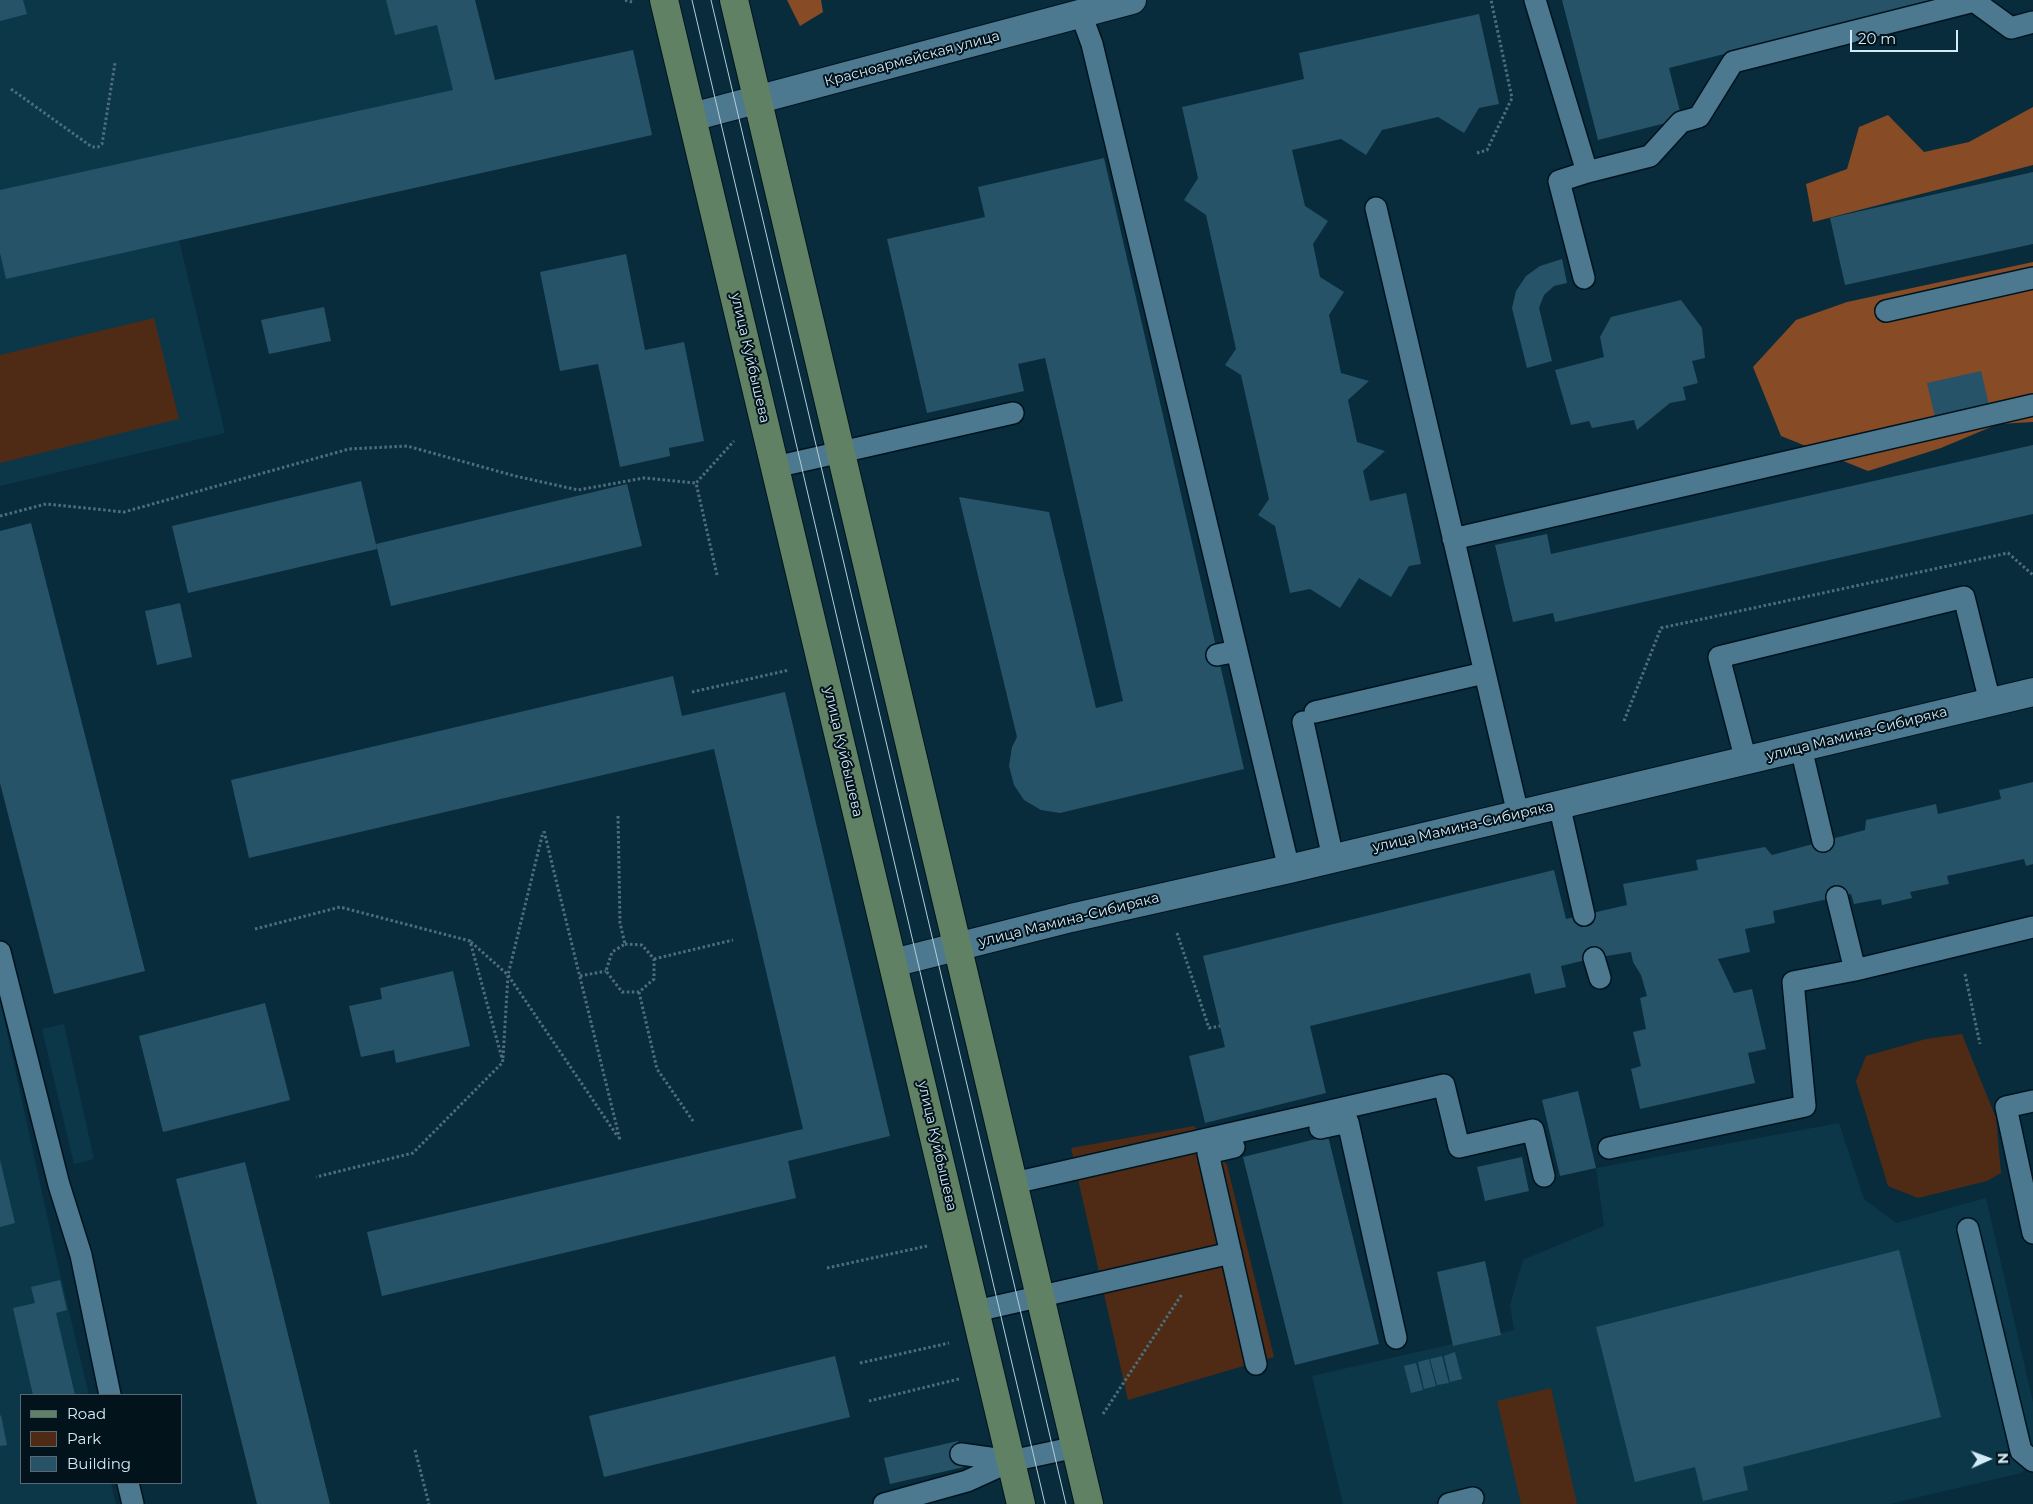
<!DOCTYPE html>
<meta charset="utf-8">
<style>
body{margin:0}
#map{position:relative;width:2033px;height:1504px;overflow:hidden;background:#082c3c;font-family:Montserrat,sans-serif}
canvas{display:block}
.legend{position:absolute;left:20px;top:1394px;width:162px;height:90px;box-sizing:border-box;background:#03131c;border:1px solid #566974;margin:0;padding:6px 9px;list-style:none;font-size:15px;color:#d3ebf7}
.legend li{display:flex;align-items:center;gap:10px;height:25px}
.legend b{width:25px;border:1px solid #566974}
.north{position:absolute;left:1963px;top:1434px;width:50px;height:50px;-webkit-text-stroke:4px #03131c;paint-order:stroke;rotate:88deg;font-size:14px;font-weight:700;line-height:20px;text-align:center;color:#d3ebf7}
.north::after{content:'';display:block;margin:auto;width:18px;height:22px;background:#d3ebf7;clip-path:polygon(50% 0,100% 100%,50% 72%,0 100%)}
.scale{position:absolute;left:1850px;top:30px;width:108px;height:22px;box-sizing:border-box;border:2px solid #d3ebf7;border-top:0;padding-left:6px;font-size:15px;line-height:18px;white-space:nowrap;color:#d3ebf7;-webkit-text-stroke:4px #03131c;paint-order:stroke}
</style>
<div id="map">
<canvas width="2033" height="1504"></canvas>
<ul class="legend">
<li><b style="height:6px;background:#618165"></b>Road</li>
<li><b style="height:14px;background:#4f2b15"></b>Park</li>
<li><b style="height:14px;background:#265368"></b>Building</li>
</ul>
<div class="north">N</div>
<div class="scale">20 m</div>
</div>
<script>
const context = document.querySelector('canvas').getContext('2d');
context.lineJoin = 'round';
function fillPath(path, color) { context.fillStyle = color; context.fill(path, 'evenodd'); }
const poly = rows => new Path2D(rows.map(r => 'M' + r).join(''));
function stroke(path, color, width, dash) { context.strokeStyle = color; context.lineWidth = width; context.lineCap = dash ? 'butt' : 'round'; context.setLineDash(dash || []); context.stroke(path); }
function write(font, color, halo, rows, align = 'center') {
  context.font = font + ' Montserrat,sans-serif'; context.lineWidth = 4; context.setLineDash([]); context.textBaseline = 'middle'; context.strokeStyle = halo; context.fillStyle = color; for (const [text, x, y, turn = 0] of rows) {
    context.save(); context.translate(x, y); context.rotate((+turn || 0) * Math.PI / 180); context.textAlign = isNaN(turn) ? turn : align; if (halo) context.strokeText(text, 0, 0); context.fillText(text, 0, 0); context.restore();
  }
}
const built = poly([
 [0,0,475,0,495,80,633,50,652,135,179,240,225,433,0,486],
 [0,1000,57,1261,89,1395,21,1395,21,1483,111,1483,116,1504,0,1504],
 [64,1024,94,1159,74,1164,42,1029],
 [1839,1123,1864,1199,1896,1223,1986,1198,2033,1402,2033,1462,2021,1473,1890,1504,1343,1504,1312,1376,1514,1330,1510,1305,1523,1260,1604,1226,1596,1168]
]);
const green = poly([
 [154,318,179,419,0,463,0,355],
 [1962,1034,1996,1118,2001,1173,1987,1181,1918,1198,1888,1186,1856,1081,1866,1056,1926,1039],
 [1194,1126,1227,1165,1274,1357,1128,1400,1071,1148],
 [1551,1388,1577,1504,1521,1504,1497,1401]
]);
const forest = poly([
 [787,0,821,0,823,12,800,26],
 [2033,107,2033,165,1813,222,1806,184,1847,169,1859,127,1888,115,1924,152,1969,142],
 [2033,262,2033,422,1998,424,1941,448,1868,471,1781,436,1753,367,1796,320,1847,302]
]);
const building = poly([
 [0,0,23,0,27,14,0,21],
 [386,0,475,0,495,80,633,50,652,135,6,279,0,253,0,190,453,90,437,25,395,35],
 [1562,0,1933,0,1933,1,1669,68,1682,119,1598,140],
 [1479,14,1499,104,1479,108,1464,133,1438,117,1382,130,1366,155,1341,139,1292,150,1305,206,1328,221,1313,244,1320,277,1344,292,1329,315,1341,373,1369,381,1348,400,1357,442,1385,451,1363,471,1370,501,1406,493,1421,564,1409,566,1391,597,1359,578,1340,608,1310,589,1290,593,1275,526,1258,515,1269,499,1241,375,1225,365,1236,349,1206,215,1184,200,1198,178,1182,107,1304,79,1299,53],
 [1104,158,1244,769,1060,813,1041,810,1024,800,1014,785,1009,766,1012,747,1017,737,959,497,1049,512,1096,708,1123,701,1045,358,1018,364,1024,391,927,413,887,239,985,217,978,187],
 [2033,172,2033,244,1845,285,1830,218],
 [626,254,645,350,684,342,704,441,669,448,670,456,620,467,598,364,560,371,540,272],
 [1562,259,1567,283,1554,286,1544,295,1539,308,1552,361,1527,368,1512,308,1516,291,1526,276,1540,266],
 [1681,300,1702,328,1705,358,1692,361,1698,383,1683,387,1686,400,1670,403,1637,430,1634,420,1592,428,1589,421,1571,425,1555,370,1604,357,1600,337,1611,317],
 [324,307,331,341,269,354,261,320],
 [1981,371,1989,405,1935,417,1927,383],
 [2033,445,2033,514,1555,622,1553,613,1513,622,1495,545,1547,534,1551,554],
 [361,481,377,549,188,593,172,526],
 [627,484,642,546,391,606,376,544],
 [31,523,145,971,54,994,0,783,0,531],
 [180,603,192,657,157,665,145,611],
 [673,676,682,716,785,692,890,1136,788,1161,796,1198,382,1296,367,1232,803,1129,714,749,249,858,231,780],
 [2033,782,2033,864,2026,866,2024,859,1947,876,1949,884,1910,892,1912,898,1882,905,1881,899,1854,904,1851,894,1773,911,1775,923,1745,929,1750,952,1718,959,1734,993,1752,989,1766,1049,1748,1053,1755,1083,1640,1109,1631,1069,1641,1066,1633,1032,1646,1029,1640,998,1647,996,1641,975,1633,962,1631,952,1594,958,1561,966,1566,987,1535,994,1530,973,1310,1026,1326,1093,1205,1123,1189,1056,1225,1047,1203,956,1554,870,1566,919,1627,905,1623,884,1698,870,1696,860,1765,847,1772,855,1865,830,1866,820,1936,804,1938,814,2001,799,1999,790],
 [453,971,470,1046,396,1063,394,1050,361,1057,349,1006,382,999,380,988],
 [265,1003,290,1100,163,1132,139,1036],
 [1578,1091,1596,1168,1560,1176,1542,1100],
 [1328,1136,1379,1344,1295,1365,1243,1157],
 [1522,1157,1529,1191,1485,1201,1477,1167],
 [0,1160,15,1223,0,1227],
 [245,1162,278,1294,330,1504,257,1504,176,1179],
 [1899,1250,1941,1417,1743,1467,1748,1490,1703,1501,1695,1467,1635,1482,1596,1327],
 [1485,1261,1501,1335,1453,1346,1437,1272],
 [60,1280,67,1310,56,1313,75,1395,33,1395,13,1308,35,1303,31,1287],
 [1455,1352,1462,1379,1450,1382,1444,1356],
 [835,1356,850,1417,604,1477,589,1416],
 [1442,1356,1449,1383,1437,1385,1430,1359],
 [1429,1359,1436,1386,1424,1389,1418,1362],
 [1416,1363,1423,1390,1411,1393,1404,1366],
 [1,1415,7,1445,0,1446,0,1416],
 [958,1441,964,1467,890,1484,884,1458]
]);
const path = poly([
 [625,0,632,2],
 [11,89,92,147,98,147,102,144,115,63],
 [1477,153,1487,150,1512,98,1491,0],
 [0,516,46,504,124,512,349,449,407,446,515,476,578,490,644,478,696,483],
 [717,575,696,483,734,441],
 [692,692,789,670],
 [1624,721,1661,628,2008,553,2033,575],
 [618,816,620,923,625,944],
 [544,831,620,1140],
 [255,929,340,907,470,941,503,1062,413,1153,316,1177],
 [1177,933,1209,1028,1220,1026],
 [471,942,508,975,618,1137],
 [625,944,642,945,654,959,654,979,639,992,622,992,606,971,612,952,625,944],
 [654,959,733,940],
 [1965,974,1980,1044],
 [580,976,606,971],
 [639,992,657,1069,693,1121],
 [503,1058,508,975,543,832],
 [827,1268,927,1246],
 [860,1363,949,1343],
 [869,1401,959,1379],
 [1103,1414,1182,1294],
 [415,1450,429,1504]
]);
const lane = poly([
 [1535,0,1587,172,1559,181,1584,278],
 [1081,14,1092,44,1289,869],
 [1587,172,1650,156,1681,122,1699,117,1733,62,1974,1,2011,28,2033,22],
 [1376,208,1518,814],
 [1886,311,2033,278],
 [775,467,1013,413],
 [1453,539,2033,405],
 [1217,655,1237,651],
 [1315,712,1484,673],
 [1303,722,1333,858],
 [1801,748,1823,841],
 [1746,761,1719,657,1964,597,1990,702],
 [1559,804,1584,915],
 [1837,897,1855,970],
 [0,952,59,1185,81,1255,110,1395],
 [1594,958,1600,978],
 [2033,1101,2006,1107,2033,1233],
 [1320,1128,1348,1122,1396,1338],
 [1234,1147,1208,1153,1256,1364],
 [1609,1148,1805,1106,1793,982,1855,970,2033,927],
 [1014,1183,1444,1085,1459,1147,1533,1130,1544,1176],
 [1968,1229,2021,1451,2033,1461],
 [976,1311,1231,1253],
 [1011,1461,1076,1447],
 [128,1483,133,1504],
 [884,1504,967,1481,1011,1461,961,1454],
 [1449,1504,1473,1498]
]);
const street = poly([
 [692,117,1132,0],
 [893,963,1071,918,1289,869,2033,692]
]);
const secondary = poly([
 [664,0,1021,1504],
 [734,0,1089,1504]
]);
const tram = poly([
 [692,0,1045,1504],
 [711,0,1066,1504]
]);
const streetNames = [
 ["Красноармейская улица",912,59,-15],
 ["улица Куйбышева",750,358,77],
 ["улица Мамина-Сибиряка",1857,734,-14],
 ["улица Куйбышева",843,752,77],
 ["улица Мамина-Сибиряка",1463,827,-13],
 ["улица Мамина-Сибиряка",1069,920,-14],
 ["улица Куйбышева",937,1146,77]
];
fillPath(built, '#0b3749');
fillPath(green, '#4f2b15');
fillPath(forest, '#874b25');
fillPath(building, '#265368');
stroke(lane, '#00141e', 24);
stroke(street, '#00141e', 30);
stroke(secondary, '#00141e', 30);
stroke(path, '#4e6e7c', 3, [2.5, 2.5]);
stroke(lane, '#4c798f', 21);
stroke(street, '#4c798f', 28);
stroke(secondary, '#618165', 28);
stroke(tram, '#b4cdda', 1);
write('14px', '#d3ebf7', '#03131c', streetNames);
</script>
